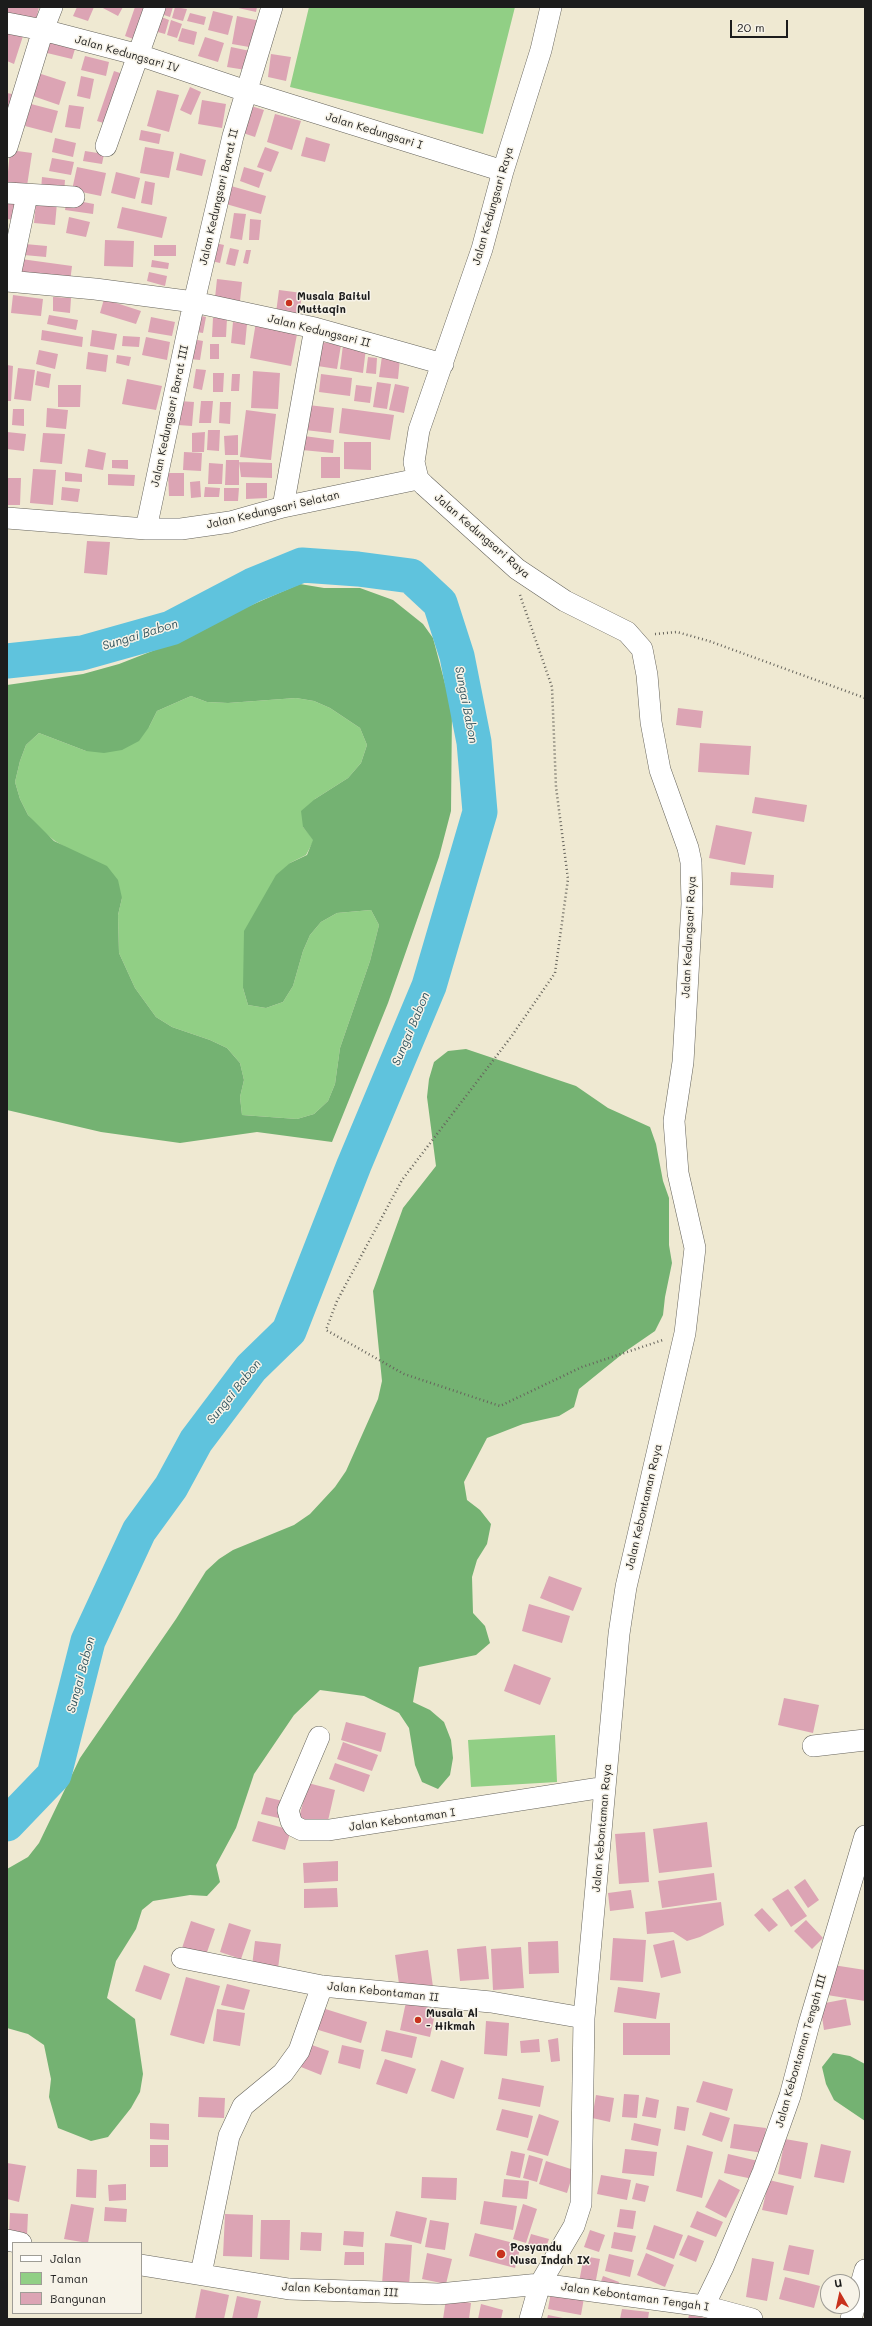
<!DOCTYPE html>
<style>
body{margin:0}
#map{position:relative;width:872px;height:2326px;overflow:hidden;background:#efe9d2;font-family:Mali,sans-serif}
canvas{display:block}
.frame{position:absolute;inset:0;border:8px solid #1c1c1c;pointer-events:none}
.legend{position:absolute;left:12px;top:2242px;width:130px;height:72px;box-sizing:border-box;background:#f7f3e8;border:1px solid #9f9d96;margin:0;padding:5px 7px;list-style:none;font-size:12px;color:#1c1c1c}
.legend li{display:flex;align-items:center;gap:8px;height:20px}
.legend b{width:20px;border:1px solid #9f9d96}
.north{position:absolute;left:820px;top:2274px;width:40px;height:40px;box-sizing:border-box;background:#f7f3e8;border:1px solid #9f9d96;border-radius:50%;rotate:351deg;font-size:11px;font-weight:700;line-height:16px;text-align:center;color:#1c1c1c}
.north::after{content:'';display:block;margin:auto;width:14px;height:18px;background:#c8321e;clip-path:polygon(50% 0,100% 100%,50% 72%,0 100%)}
.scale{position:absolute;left:730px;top:20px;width:58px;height:18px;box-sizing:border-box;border:2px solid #1c1c1c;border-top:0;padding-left:5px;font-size:12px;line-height:14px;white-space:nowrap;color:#1c1c1c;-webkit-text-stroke:3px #f7f3e8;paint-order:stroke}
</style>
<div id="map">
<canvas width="872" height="2326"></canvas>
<div class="frame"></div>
<ul class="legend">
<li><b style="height:5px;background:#fff"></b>Jalan</li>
<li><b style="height:11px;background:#91cf85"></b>Taman</li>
<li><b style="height:11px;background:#dca4b4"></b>Bangunan</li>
</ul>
<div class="north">U</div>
<div class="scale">20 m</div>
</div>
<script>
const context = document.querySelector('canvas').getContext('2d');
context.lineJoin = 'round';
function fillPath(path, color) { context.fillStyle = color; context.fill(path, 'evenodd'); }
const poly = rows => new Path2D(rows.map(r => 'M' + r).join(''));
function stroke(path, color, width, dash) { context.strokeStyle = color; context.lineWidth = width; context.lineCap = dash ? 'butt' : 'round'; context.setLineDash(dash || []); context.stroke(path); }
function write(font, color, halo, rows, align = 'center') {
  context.font = font + ' Mali,sans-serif'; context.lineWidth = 3; context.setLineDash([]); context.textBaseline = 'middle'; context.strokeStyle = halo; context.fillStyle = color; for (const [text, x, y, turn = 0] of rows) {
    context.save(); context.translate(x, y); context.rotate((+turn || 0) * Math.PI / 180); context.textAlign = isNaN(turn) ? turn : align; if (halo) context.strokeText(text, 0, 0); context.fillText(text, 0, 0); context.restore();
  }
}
const green = poly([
 [309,7,515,7,483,134,290,87],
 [191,696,207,702,228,703,296,698,314,701,330,708,360,728,367,745,361,763,348,778,315,799,303,827,314,840,306,855,290,863,243,988,248,1005,266,1008,283,1002,293,986,303,951,310,935,321,922,337,913,371,910,379,925,370,961,340,1048,335,1084,328,1101,314,1114,297,1119,242,1115,240,1097,244,1080,240,1063,227,1048,210,1040,172,1027,156,1017,135,988,119,953,118,915,122,898,72,851,55,841,40,829,28,815,20,799,15,782,20,761,26,745,39,733,86,751,149,727,157,711],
 [555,1735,557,1782,471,1787,468,1740]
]);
const forest = poly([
 [300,584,324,588,360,588,393,600,423,624,433,638,452,710,451,811,439,857,388,1003,332,1142,257,1132,180,1143,101,1132,7,1110,7,685,83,674,119,664,178,641,201,627],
 [191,696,207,702,228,703,296,698,314,701,330,708,360,728,367,745,361,763,348,778,315,799,301,811,303,827,313,840,307,855,290,863,276,875,244,931,243,988,248,1005,266,1008,283,1002,293,986,303,951,310,935,321,922,337,913,371,910,379,925,370,961,340,1048,335,1084,328,1101,314,1114,297,1119,242,1115,240,1097,244,1080,240,1063,227,1048,210,1040,172,1027,156,1017,135,988,119,953,118,915,122,898,118,880,107,866,54,841,28,815,20,799,15,782,20,761,26,745,39,733,86,751,104,753,122,750,139,741,149,727,157,711],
 [466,1049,576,1086,608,1108,650,1127,656,1144,663,1181,669,1198,669,1245,672,1263,665,1297,663,1315,655,1331,626,1351,579,1389,574,1407,559,1416,523,1424,487,1438,464,1482,467,1500,480,1510,491,1524,487,1544,477,1560,472,1577,473,1613,485,1626,490,1643,476,1655,419,1667,413,1702,430,1710,444,1722,451,1740,453,1758,450,1775,438,1789,422,1782,415,1765,409,1728,399,1713,364,1696,320,1690,294,1715,254,1774,236,1828,216,1865,220,1882,207,1896,190,1895,153,1901,142,1910,136,1929,116,1961,107,1998,135,2019,143,2074,140,2092,131,2108,108,2137,91,2141,58,2128,49,2097,51,2079,44,2045,28,2034,7,2028,7,1869,28,1857,39,1843,80,1758,176,1619,206,1571,219,1559,233,1550,294,1525,310,1514,335,1487,346,1471,378,1399,382,1381,373,1291,403,1208,436,1166,427,1097,429,1079,434,1062,448,1051],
 [833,2053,850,2056,865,2064,865,2121,834,2100,826,2084,822,2067]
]);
const river = poly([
 [7,661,82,653,171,628,253,585,302,565,358,569,411,576,440,603,457,656,474,742,480,812,429,986,354,1165,289,1331,251,1368,196,1441,171,1487,139,1531,88,1641,54,1775,7,1824]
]);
const building = poly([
 [7,7,39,7,35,25,7,17],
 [77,7,94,7,88,21,73,16],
 [101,7,123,7,118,16],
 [135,7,152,7,139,41,125,36],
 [163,7,173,7,170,17,161,14],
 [175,7,187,9,183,21,172,18],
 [234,7,257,7,256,12],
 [213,11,233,16,228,35,208,30],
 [190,13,206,17,204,25,187,21],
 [159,16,169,20,165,34,154,31],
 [237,16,260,21,255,48,232,44],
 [171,20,182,24,177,38,167,35],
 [182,28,197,32,194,45,178,41],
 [7,31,23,36,14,64,7,61],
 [52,36,77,42,72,59,47,53],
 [205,37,224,43,218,62,198,56],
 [231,47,250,51,246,70,227,67],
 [271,54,291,57,286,81,268,77],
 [85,56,109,62,106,76,81,70],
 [114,71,126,75,110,125,97,121],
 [38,73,66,82,59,105,30,95],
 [81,76,94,79,90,99,77,96],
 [190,87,201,92,191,115,180,110],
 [157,90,179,95,169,132,147,126],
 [7,93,12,94,8,112,7,112],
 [202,100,226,104,222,128,198,124],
 [31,104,58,111,52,133,25,126],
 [69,105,84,107,80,129,65,127],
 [248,105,264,110,255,137,240,132],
 [275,114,301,121,292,150,267,142],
 [141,130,161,134,159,144,139,140],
 [306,137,330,144,325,162,301,156],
 [55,138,76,143,73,157,52,152],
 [145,147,174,152,169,178,140,173],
 [265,147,279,152,271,172,257,167],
 [10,150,32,153,27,186,7,183],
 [85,151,104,154,102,164,83,161],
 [180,153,206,160,202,176,176,170],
 [52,158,74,162,71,175,49,171],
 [77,167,106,173,101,196,72,190],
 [244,167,264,173,259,188,240,181],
 [116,172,140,178,135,199,111,193],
 [42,177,65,180,64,193,41,190],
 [145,181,155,183,152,205,141,203],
 [224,184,266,196,261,214,219,202],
 [67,199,94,204,93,214,65,210],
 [7,200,18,202,14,220,7,219],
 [36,202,57,203,55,225,34,223],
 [122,207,167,217,162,238,117,228],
 [234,213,246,214,242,240,230,238],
 [69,217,90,222,86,237,66,233],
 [250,219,261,220,259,240,249,240],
 [105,240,134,241,133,267,104,266],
 [211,242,224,245,220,263,207,260],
 [25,244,47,246,46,257,24,255],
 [154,245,176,245,176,256,154,256],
 [230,248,239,250,235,266,226,264],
 [246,250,251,250,248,264,243,263],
 [21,259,72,266,70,282,19,275],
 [152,260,169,263,168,269,151,267],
 [149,272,167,276,165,286,147,281],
 [217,279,242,282,240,301,215,298],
 [279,290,302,293,299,317,276,313],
 [13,295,43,299,41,316,11,313],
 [53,297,71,298,70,313,53,311],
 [104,299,141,311,136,324,100,313],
 [193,314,206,317,203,333,190,331],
 [49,315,78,320,76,330,47,324],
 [151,317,175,322,172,336,148,332],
 [213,318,227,318,226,337,212,337],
 [233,322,247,324,245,345,231,343],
 [256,322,298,329,291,366,250,358],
 [42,330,83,337,82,347,41,340],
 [92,330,117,334,114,350,90,346],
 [123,336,140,337,139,347,122,346],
 [146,337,170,342,167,360,142,355],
 [192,339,203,341,200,360,189,359],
 [315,341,341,345,337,369,311,365],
 [210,344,219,344,219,359,210,359],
 [343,345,366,348,363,373,340,369],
 [39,350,58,354,55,369,36,364],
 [88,352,108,355,106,372,86,369],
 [117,355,131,357,129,366,116,363],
 [382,356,400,358,398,379,379,377],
 [368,357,377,358,376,374,366,373],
 [7,365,13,366,11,401,7,401],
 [18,368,35,370,31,401,14,399],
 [196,369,206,370,202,390,193,388],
 [37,371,51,374,49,388,35,385],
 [253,371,280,373,278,409,251,408],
 [213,373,224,373,223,392,213,392],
 [232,374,240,374,239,391,231,391],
 [321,374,352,378,350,396,319,392],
 [127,379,162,386,156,410,122,404],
 [377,382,391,384,387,409,373,407],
 [395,384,409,387,404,413,389,410],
 [58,385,81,385,80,407,58,407],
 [356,385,372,387,370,403,354,401],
 [179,401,194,402,192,426,178,425],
 [201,401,213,401,211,423,199,423],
 [220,402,231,402,230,424,219,423],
 [308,405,334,408,331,433,305,430],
 [47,408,68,410,66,429,46,427],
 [342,408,394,415,390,440,339,433],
 [13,409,24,409,24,426,12,425],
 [246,410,276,414,271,460,240,457],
 [208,430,220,430,219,451,207,450],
 [7,432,26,434,24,451,7,449],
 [205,432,204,452,192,452,192,433],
 [43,433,65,434,62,464,40,462],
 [238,435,238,455,225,455,224,436],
 [304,436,334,440,333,453,302,450],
 [344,442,371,442,371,470,344,469],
 [88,449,106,453,103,470,85,467],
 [184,452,202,453,201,471,183,470],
 [321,457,340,457,340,478,321,478],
 [112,460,128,460,128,469,112,468],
 [226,460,239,460,239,485,225,485],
 [239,462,272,463,272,478,241,477],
 [209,463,223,464,222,484,208,484],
 [33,469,56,470,53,505,30,503],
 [65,472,82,474,82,482,65,481],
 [168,473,184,473,184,496,169,496],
 [108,474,135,475,134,486,108,485],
 [7,478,21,478,20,505,7,505],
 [200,481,201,497,191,498,190,482],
 [246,483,267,483,267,498,246,499],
 [62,487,80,489,78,502,61,500],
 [205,487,220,488,219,497,204,497],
 [224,488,239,488,238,501,224,501],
 [87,541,110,542,107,575,84,573],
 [678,708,703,711,701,728,676,725],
 [700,743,751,746,749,775,698,772],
 [755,797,807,805,804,822,752,813],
 [716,825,752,832,745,865,709,858],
 [731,872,774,875,773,888,730,885],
 [549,1576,582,1588,573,1611,540,1598],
 [529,1604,570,1616,562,1643,522,1631],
 [514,1664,551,1678,540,1705,504,1691],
 [784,1698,819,1705,813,1733,778,1725],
 [346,1722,386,1733,381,1752,341,1740],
 [343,1742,378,1755,372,1771,337,1759],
 [335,1763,370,1775,364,1792,329,1779],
 [308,1783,335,1790,327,1825,299,1818],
 [266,1797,287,1802,283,1819,261,1814],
 [258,1821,291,1830,285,1850,252,1841],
 [707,1822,712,1867,659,1873,653,1829],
 [645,1832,649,1882,619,1884,615,1834],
 [338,1861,338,1881,304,1883,303,1863],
 [714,1873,717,1900,662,1908,658,1881],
 [805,1879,819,1900,808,1908,794,1887],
 [337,1888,338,1907,304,1908,304,1889],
 [788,1889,807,1916,791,1927,772,1899],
 [631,1890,634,1908,610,1911,608,1893],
 [721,1902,724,1925,700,1937,687,1941,673,1932,647,1934,645,1912],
 [762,1908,778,1925,769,1932,754,1915],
 [806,1920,823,1938,812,1949,794,1931],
 [191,1921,215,1929,205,1958,181,1951],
 [229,1923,251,1930,241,1959,220,1952],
 [613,1938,646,1940,643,1982,610,1980],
 [674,1940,681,1973,661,1978,653,1945],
 [255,1941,281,1944,278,1969,252,1966],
 [558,1941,559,1973,529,1974,528,1942],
 [486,1946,489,1979,460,1981,457,1949],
 [521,1947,524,1988,493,1990,491,1949],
 [428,1950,433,1987,400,1991,395,1955],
 [144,1965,170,1974,161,2000,135,1991],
 [833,1965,865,1970,865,2001,827,1995],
 [186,1977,220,1986,204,2044,170,2035],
 [227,1984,250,1990,244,2010,221,2005],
 [618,1987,660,1993,656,2019,614,2012],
 [846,1999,851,2025,824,2030,820,2004],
 [406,2002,436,2009,430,2037,400,2030],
 [319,2007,367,2022,361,2043,312,2028],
 [217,2009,245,2013,240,2046,213,2041],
 [486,2021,509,2023,507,2056,484,2054],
 [623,2023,670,2023,670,2055,623,2055],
 [386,2030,417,2037,412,2058,381,2051],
 [558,2038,560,2061,551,2062,548,2040],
 [539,2039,540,2052,521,2053,520,2041],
 [309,2044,329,2051,321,2075,301,2067],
 [342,2045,364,2050,360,2069,338,2063],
 [385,2059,416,2069,407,2094,376,2084],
 [441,2060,464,2068,454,2099,431,2091],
 [502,2078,544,2086,540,2107,498,2099],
 [703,2081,733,2089,727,2111,696,2102],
 [624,2094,639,2095,637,2118,622,2117],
 [596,2095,614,2098,610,2122,592,2118],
 [199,2097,225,2098,224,2118,198,2117],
 [646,2097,659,2100,656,2118,642,2116],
 [677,2106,689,2108,685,2131,674,2129],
 [502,2109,533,2116,528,2138,496,2130],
 [710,2112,730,2118,722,2142,702,2135],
 [539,2114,559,2121,548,2156,527,2150],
 [150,2123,169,2124,169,2140,150,2139],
 [634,2123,661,2129,658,2146,631,2140],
 [734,2124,766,2128,763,2153,730,2148],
 [785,2139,808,2143,801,2179,778,2174],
 [821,2144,851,2151,844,2183,814,2177],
 [150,2145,168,2145,168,2167,150,2167],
 [687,2145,713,2152,702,2198,676,2191],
 [625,2149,657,2152,654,2176,622,2173],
 [511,2151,525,2154,520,2178,506,2175],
 [728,2154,758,2161,753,2179,724,2173],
 [529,2155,543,2159,537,2182,523,2178],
 [546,2161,574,2170,567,2193,539,2184],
 [7,2163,26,2166,19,2202,7,2199],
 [77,2169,97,2170,96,2198,76,2197],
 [601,2175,631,2180,627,2200,597,2194],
 [422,2177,457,2178,456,2200,421,2198],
 [504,2179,529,2181,527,2199,502,2197],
 [719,2179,740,2190,726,2218,705,2207],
 [769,2180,794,2186,787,2215,762,2210],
 [636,2183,649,2186,645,2202,632,2199],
 [126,2184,126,2200,109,2201,108,2185],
 [484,2201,517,2206,513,2230,480,2224],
 [71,2204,94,2208,88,2243,64,2239],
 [523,2204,537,2209,526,2243,513,2239],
 [105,2207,127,2209,126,2222,104,2221],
 [620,2209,636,2211,633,2229,617,2227],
 [396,2211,427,2218,421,2244,390,2236],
 [697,2211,723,2222,716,2237,690,2227],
 [10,2213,28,2214,27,2236,9,2236],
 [225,2214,253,2215,252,2257,223,2256],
 [261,2220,290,2220,289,2260,260,2259],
 [430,2220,449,2223,445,2250,425,2247],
 [654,2225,683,2235,674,2259,646,2249],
 [590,2230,605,2235,599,2252,584,2247],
 [344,2231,364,2232,363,2247,343,2245],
 [301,2232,322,2233,321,2251,300,2250],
 [614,2232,636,2236,632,2252,611,2248],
 [475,2233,521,2245,515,2268,469,2256],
 [531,2234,549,2239,545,2250,528,2244],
 [688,2235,704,2241,696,2262,679,2255],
 [385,2243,412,2245,409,2286,382,2284],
 [789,2245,814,2250,809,2275,783,2270],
 [345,2252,364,2252,364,2265,344,2265],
 [427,2253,452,2259,446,2284,422,2279],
 [646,2253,674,2265,665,2287,637,2275],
 [609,2254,634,2260,630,2277,605,2271],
 [584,2256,600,2259,595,2285,579,2282],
 [752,2258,774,2262,767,2301,746,2297],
 [603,2276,619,2282,616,2291,600,2284],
 [785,2277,820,2286,814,2308,779,2299],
 [201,2289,229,2295,224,2319,195,2319],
 [551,2292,584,2298,581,2315,548,2309],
 [237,2296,261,2301,257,2319,232,2319],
 [446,2299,471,2303,469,2319,443,2319],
 [481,2304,503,2310,501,2319,478,2319],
 [622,2309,649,2312,648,2319,620,2319],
 [548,2315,563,2318,563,2319,547,2319],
 [689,2315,706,2318,706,2319,688,2319]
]);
const path = poly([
 [520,595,552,687,556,787,568,879,555,973,511,1037,402,1180,337,1301,326,1330,404,1374,500,1406,582,1367,663,1340],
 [655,634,677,632,709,641,865,698]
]);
const minor = poly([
 [7,23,43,30,139,55,246,91,503,171],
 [106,146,155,7],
 [7,147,43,30,52,7],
 [7,193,74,197],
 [7,281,95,289,194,302,315,328,443,364],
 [9,281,27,195],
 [283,507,315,328],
 [7,518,146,529,181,529,230,522,283,507,418,479],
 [146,529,194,302,233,136,272,7],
 [319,1737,288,1810,291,1821,294,1826,302,1830,329,1830,605,1787],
 [813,1746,865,1740],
 [182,1958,322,1986,491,2002,584,2018],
 [7,2240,21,2243],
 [141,2265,289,2289,439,2294,540,2284,704,2306,752,2319],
 [201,2274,229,2136,243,2106,283,2073,299,2051,322,1986],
 [704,2306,723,2267,763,2172,790,2096,809,2024,865,1836],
 [530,2319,540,2284,574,2226,581,2204,584,2018,619,1634,626,1587,685,1333,695,1248,678,1173,674,1121,683,1062,692,904,691,862,688,848,660,770,651,722,647,675,642,649,627,632,565,601,517,569,424,485,418,479,414,462,419,430,482,249,503,171,541,50,551,7],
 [851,2319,865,2270]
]);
const markers = [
 [289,303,4,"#c8321e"],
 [418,2020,4,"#c8321e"],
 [501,2254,5,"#c8321e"]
];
const streetNames = [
 ["Jalan Kedungsari IV",127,54,16],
 ["Jalan Kedungsari I",374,131,17],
 ["Jalan Kedungsari Barat II",219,197,-77],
 ["Jalan Kedungsari Raya",493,206,-74],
 ["Jalan Kedungsari II",319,331,14],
 ["Jalan Kedungsari Barat III",170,416,-78],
 ["Jalan Kedungsari Selatan",273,510,-13],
 ["Jalan Kedungsari Raya",482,536,41],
 ["Jalan Kedungsari Raya",689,937,-87],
 ["Jalan Kebontaman Raya",644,1507,-77],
 ["Jalan Kebontaman I",402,1820,-8],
 ["Jalan Kebontaman Raya",602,1828,-85],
 ["Jalan Kebontaman II",383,1992,6],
 ["Jalan Kebontaman Tengah III",801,2051,-74],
 ["Jalan Kebontaman III",340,2290,3],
 ["Jalan Kebontaman Tengah I",635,2297,8]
];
const poiNames = [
 ["Musala Baitul",297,297],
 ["Muttaqin",297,310],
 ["Musala Al",426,2014],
 ["- Hikmah",426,2027],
 ["Posyandu",510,2248],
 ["Nusa Indah IX",510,2261]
];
const waterNames = [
 ["Sungai Babon",140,635,-17],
 ["Sungai Babon",466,705,79],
 ["Sungai Babon",411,1029,-67],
 ["Sungai Babon",234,1392,-51],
 ["Sungai Babon",81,1675,-75]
];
fillPath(green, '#91cf85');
fillPath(forest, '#74b272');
stroke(river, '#5fc3dd', 35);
fillPath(building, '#dca4b4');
stroke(minor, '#66645c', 22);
stroke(path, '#66645c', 2.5, [1, 3]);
stroke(minor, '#fff', 21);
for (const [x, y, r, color] of markers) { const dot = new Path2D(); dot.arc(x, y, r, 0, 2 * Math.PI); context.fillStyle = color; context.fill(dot); stroke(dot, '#f7f3e8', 1.5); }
write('11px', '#1c1c1c', '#f7f3e8', streetNames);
write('bold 11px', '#1c1c1c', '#f7f3e8', poiNames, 'left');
write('italic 12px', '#335660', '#f7f3e8', waterNames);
</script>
